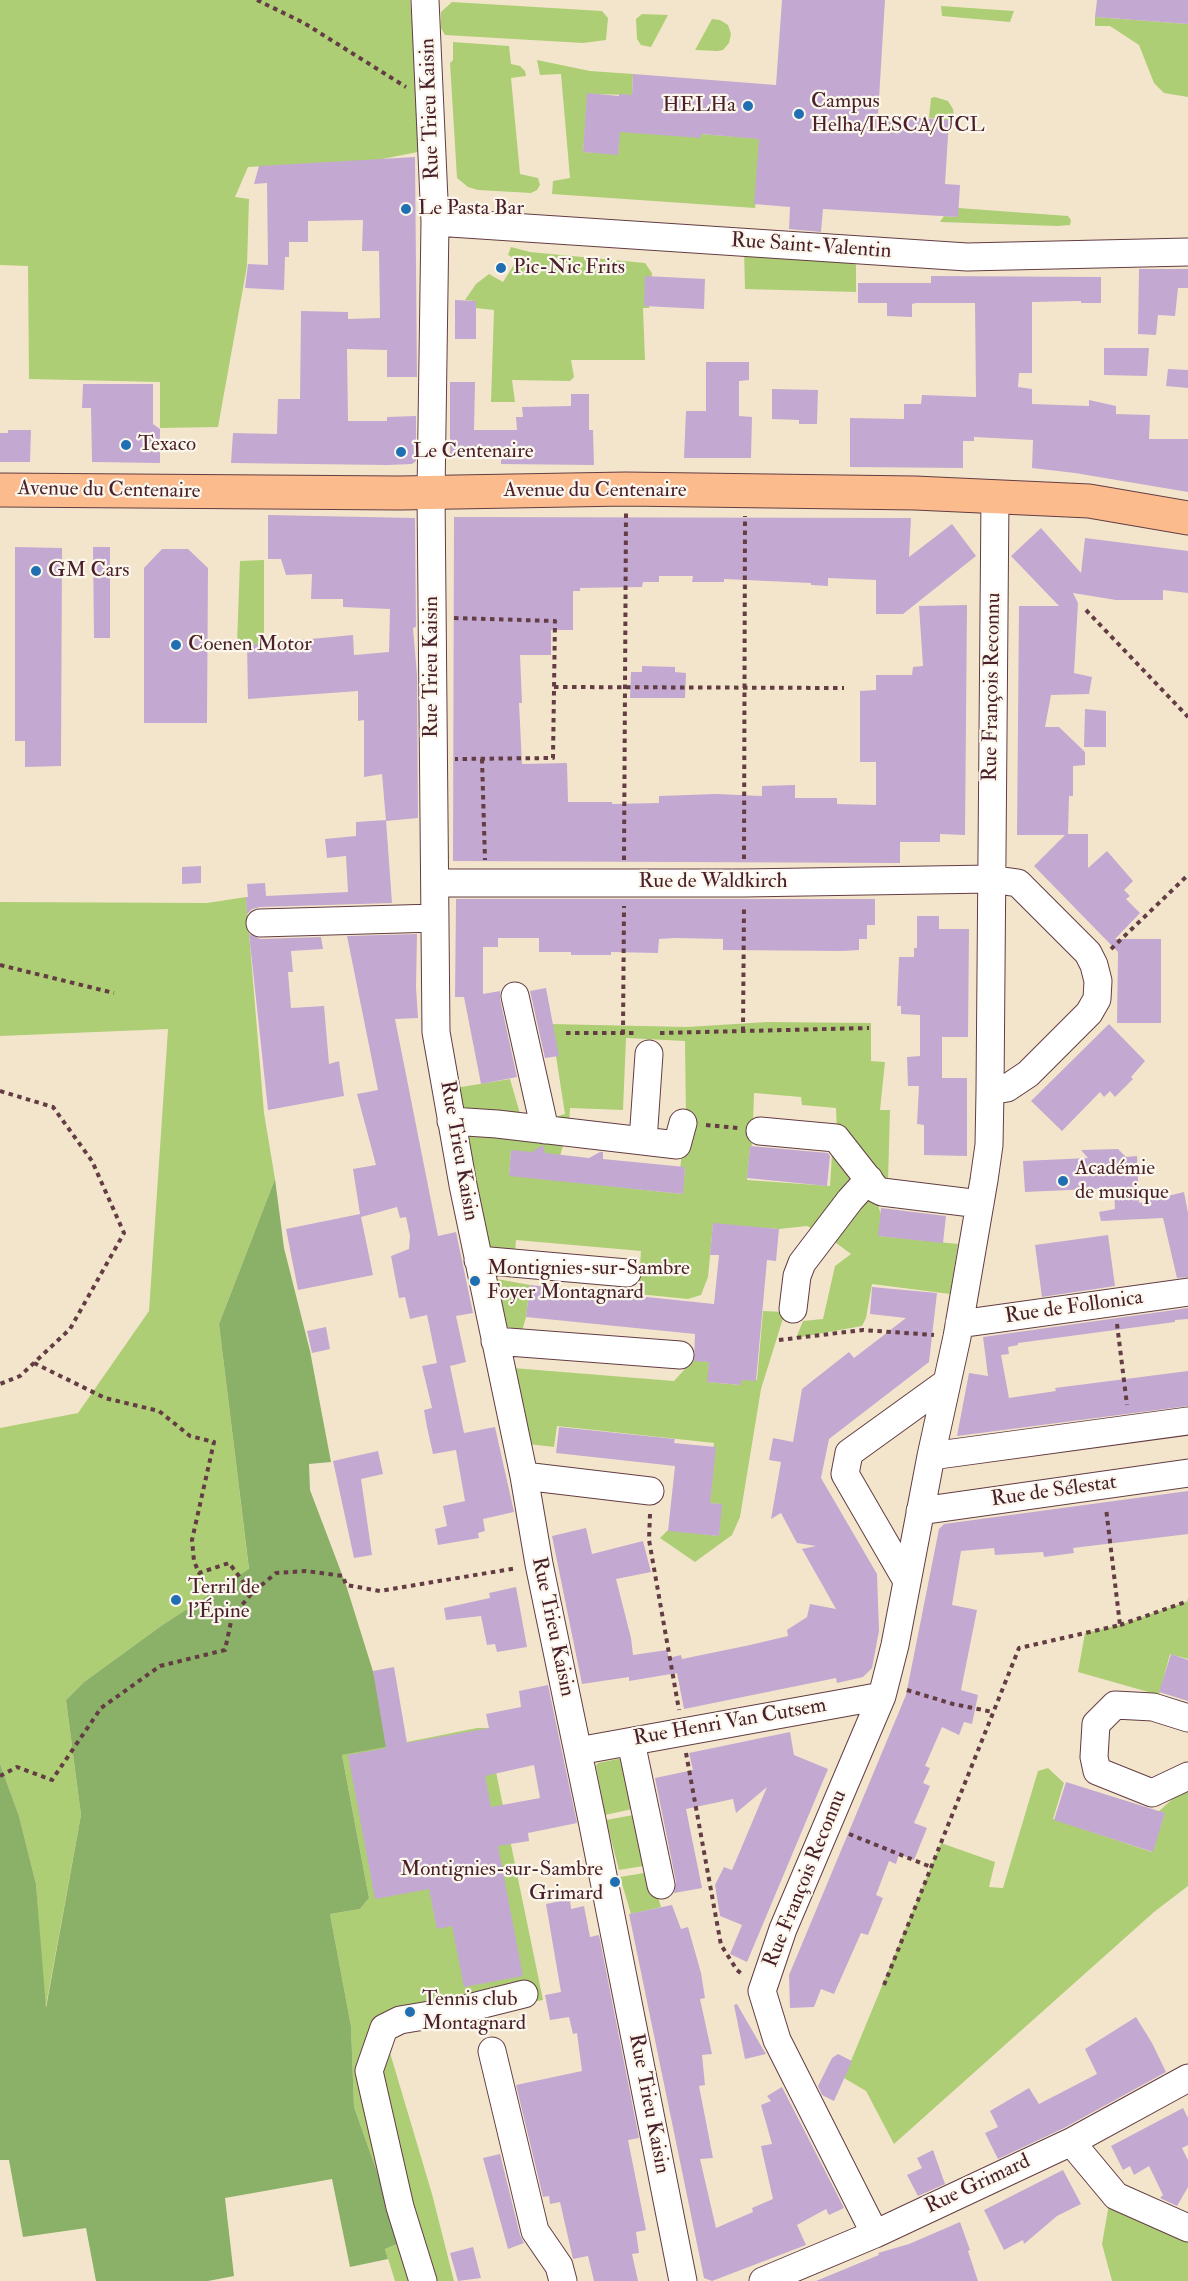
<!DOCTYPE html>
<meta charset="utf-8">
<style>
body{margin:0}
canvas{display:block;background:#f3e5cb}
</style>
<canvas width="1188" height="2281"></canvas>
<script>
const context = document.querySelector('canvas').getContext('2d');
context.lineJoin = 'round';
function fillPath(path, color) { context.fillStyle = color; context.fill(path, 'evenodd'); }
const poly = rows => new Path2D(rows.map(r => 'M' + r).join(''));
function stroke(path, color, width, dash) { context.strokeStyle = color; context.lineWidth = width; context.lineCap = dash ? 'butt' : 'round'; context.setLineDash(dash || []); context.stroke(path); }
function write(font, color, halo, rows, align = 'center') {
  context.font = font + ' "IM FELL Double Pica",serif'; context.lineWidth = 4.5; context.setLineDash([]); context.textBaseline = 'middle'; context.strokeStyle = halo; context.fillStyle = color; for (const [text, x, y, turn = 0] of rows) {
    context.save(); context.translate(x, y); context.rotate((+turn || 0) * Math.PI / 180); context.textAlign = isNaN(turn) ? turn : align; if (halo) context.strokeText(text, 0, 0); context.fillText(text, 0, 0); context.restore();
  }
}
const green = poly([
 [0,0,410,0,423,151,377,160,248,167,235,197,249,199,247,266,218,427,160,428,160,382,29,379,28,266,0,265],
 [452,2,602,11,608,18,606,40,583,43,445,35,441,28,441,12],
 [941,6,1014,11,1010,22,942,16],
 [642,14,668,15,651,47,641,45,637,39,636,19],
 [1095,17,1188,24,1188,97,1164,93,1154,83,1139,45,1110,26,1095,26],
 [712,19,720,20,728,25,731,34,729,43,723,50,717,51,695,50],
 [453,42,509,46,511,64,520,66,525,71,526,76,511,78,520,174,538,178,540,185,537,190,531,193,478,190,468,187,457,178,450,63,453,60],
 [537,60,590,71,633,74,632,95,588,94,583,152,618,154,619,129,701,137,701,134,764,139,755,208,552,194,553,181,570,178,561,74,540,75],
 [935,97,948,101,953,109,955,121,929,118,931,98],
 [958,208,1068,216,1071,220,1070,225,1057,226,940,222,944,216,957,217],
 [511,247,530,252,645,263,652,273,649,308,643,308,645,360,571,360,574,377,570,381,512,380,515,402,491,402,494,310,476,308,476,301,465,300,476,284,489,274,503,282,517,260,508,255],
 [744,249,848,258,856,265,856,292,745,289],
 [264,560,264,647,237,644,240,561],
 [246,897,264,1113,275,1179,219,1324,249,1570,161,1626,84,1682,66,1700,81,1815,45,2011,36,1884,19,1816,0,1764,0,1428,78,1413,149,1311,168,1029,0,1036,0,902,207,903],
 [767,1022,871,1023,871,1061,885,1062,880,1110,890,1110,888,1181,876,1175,837,1133,836,1108,802,1105,801,1097,754,1093,753,1124,760,1131,750,1148,747,1180,830,1186,832,1154,877,1203,881,1214,879,1236,958,1244,950,1294,872,1284,866,1318,862,1326,796,1338,803,1321,823,1319,835,1266,851,1254,824,1234,807,1226,779,1229,713,1224,708,1277,701,1295,688,1299,638,1294,641,1251,516,1240,515,1252,489,1250,467,1132,565,1139,560,1156,511,1151,509,1175,682,1194,685,1169,680,1169,686,1123,685,1041,626,1038,623,1110,570,1108,569,1127,552,1118,565,1114,551,1024,687,1027],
 [510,1079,523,1124,457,1113,455,1088],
 [497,1279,530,1285,526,1317,522,1331,502,1325],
 [763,1311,785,1312,761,1389,740,1517,732,1535,695,1562,660,1538,668,1530,719,1536,720,1504,708,1503,714,1443,557,1426,554,1447,528,1444,513,1368,674,1381,693,1360,709,1362,708,1382,740,1385,741,1380,757,1380],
 [1188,1601,1188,1659,1170,1654,1159,1695,1078,1672,1085,1633,1120,1625],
 [477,1728,487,1728,543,2000,401,2025,388,2046,432,2194,454,2281,395,2281,385,2249,402,2242,354,2107,351,2026,330,1914,360,1909,369,1898,342,1755],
 [628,1757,637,1808,605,1815,596,1766,598,1763],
 [1048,1768,1064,1783,1053,1819,1152,1852,1164,1816,1157,1813,1188,1785,1188,1886,1154,1912,894,2144,866,2091,844,2078,853,2056,941,1843,995,1862,989,1887,1003,1888,1038,1771],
 [639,1814,649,1865,619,1870,606,1820],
 [650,1872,661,1907,631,1914,620,1877],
 [1109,2204,1188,2242,1188,2281,1112,2281,1102,2244]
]);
const forest = poly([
 [275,1179,284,1248,310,1351,331,1462,309,1464,310,1490,346,1585,396,1745,342,1755,369,1898,360,1909,330,1914,351,2026,354,2107,402,2242,385,2249,388,2259,350,2267,332,2179,225,2198,234,2276,208,2281,96,2281,86,2228,23,2237,9,2160,0,2160,0,1764,19,1816,36,1884,46,2008,81,1815,66,1700,84,1682,161,1626,249,1569,219,1324]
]);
const building = poly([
 [782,0,885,0,878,115,949,120,945,184,960,185,958,217,823,209,821,232,789,229,790,207,754,204,759,139,701,134,701,138,620,132,618,155,583,152,587,93,619,96,619,94,632,95,633,74,776,85],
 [1097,0,1188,0,1188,24,1095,17],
 [415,157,417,377,387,377,387,350,347,349,348,421,387,421,387,417,416,416,416,461,412,464,387,465,231,463,233,433,277,434,278,399,300,399,301,311,348,312,348,319,380,318,379,251,362,251,363,220,308,221,308,242,289,242,289,257,285,257,284,290,245,288,248,264,268,265,267,183,254,184,259,166],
 [1139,269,1188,269,1188,288,1178,288,1175,316,1158,315,1156,335,1138,334],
 [645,276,705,279,704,309,644,306],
 [931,276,1101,277,1101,303,1081,303,1081,301,1032,302,1032,373,1019,373,1018,387,1032,389,1032,404,1089,406,1089,400,1116,406,1116,414,1150,415,1149,439,1188,439,1188,492,1075,473,1032,468,1033,440,974,437,974,441,963,441,963,468,850,467,850,418,904,419,904,404,921,404,922,395,976,397,975,303,916,303,912,304,912,317,887,316,887,303,858,303,858,283,931,283],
 [455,300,476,301,476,339,455,339],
 [1104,348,1149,348,1147,376,1104,375],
 [706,362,749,362,749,380,739,381,739,416,752,417,751,458,684,458,686,411,706,411],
 [1168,369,1188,370,1188,388,1166,386],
 [450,382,475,382,474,430,517,430,516,417,523,417,522,407,571,406,571,394,589,394,589,430,593,430,594,465,501,464,501,458,450,458],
 [83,384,153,384,153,424,160,429,160,463,92,462,91,408,82,408],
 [772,389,818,390,817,424,799,424,799,420,772,419],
 [8,430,31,430,30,462,0,462,0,433,8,433],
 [268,515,415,518,416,627,413,628,417,675,418,818,386,821,382,774,364,777,364,720,358,721,358,691,248,699,247,645,353,635,354,655,389,652,390,609,343,607,343,599,311,599,312,574,286,575,281,559,268,559],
 [454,517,911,518,909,557,952,524,976,556,903,614,876,614,876,580,828,578,828,586,811,585,811,583,724,579,724,582,692,582,693,576,659,576,659,582,643,582,642,587,580,588,580,591,573,591,573,630,551,630,551,655,520,655,522,703,519,703,522,764,567,763,568,802,612,802,612,804,659,803,659,796,716,794,762,796,762,786,795,785,795,798,837,798,837,804,876,805,876,762,860,762,860,691,876,690,876,675,912,675,913,667,923,666,919,606,967,605,965,835,940,834,940,842,900,842,900,863,453,861],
 [1041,528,1081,573,1085,538,1188,551,1188,593,1163,590,1163,600,1116,600,1073,593,1078,603,1074,673,1092,677,1089,694,1051,695,1045,727,1059,727,1085,752,1085,765,1073,766,1073,796,1069,796,1068,834,1088,834,1088,868,1107,851,1133,881,1124,890,1130,896,1126,899,1140,913,1115,939,1161,939,1161,1023,1117,1023,1118,952,1034,866,1065,835,1017,835,1019,606,1059,606,1011,556],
 [15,547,62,548,61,766,25,767,25,741,15,741],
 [93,547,110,547,110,638,94,638],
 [162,549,188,549,208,568,207,723,144,723,144,568],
 [642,666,675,667,675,672,686,673,685,698,630,698,631,672,642,672],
 [1085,709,1106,711,1106,747,1084,747],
 [386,820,392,903,260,907,252,909,247,914,246,897,248,897,247,884,265,883,266,896,348,892,346,856,327,858,325,839,356,836,356,822],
 [201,866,201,883,182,884,182,867],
 [456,899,875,899,875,925,867,925,867,939,859,939,859,950,842,951,723,950,723,939,675,938,659,939,658,953,611,952,611,955,571,955,571,952,539,952,539,938,498,938,498,947,483,947,483,994,500,991,500,999,517,1077,481,1084,464,997,455,997],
 [917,916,939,916,939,929,969,929,968,1037,942,1037,942,1078,967,1078,967,1156,924,1155,924,1125,917,1124,919,1086,908,1086,907,1057,920,1056,920,1015,901,1014,901,1006,897,1006,899,957,914,957,914,948,917,948],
 [249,934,260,939,321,937,323,949,291,951,293,972,288,972,291,1008,324,1006,329,1064,339,1061,344,1096,268,1110],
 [417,934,416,987,418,1018,395,1019,438,1236,456,1232,473,1313,456,1316,466,1362,450,1366,464,1433,495,1427,514,1512,483,1519,485,1531,478,1533,479,1538,438,1545,435,1529,447,1526,443,1506,465,1501,456,1450,433,1454,427,1427,424,1410,432,1408,422,1366,437,1363,427,1315,410,1319,405,1297,399,1298,391,1256,409,1249,410,1236,406,1217,400,1218,397,1207,361,1217,373,1275,298,1290,286,1229,360,1214,353,1169,376,1165,357,1094,378,1090,347,936],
 [546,988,559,1056,545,1058,530,991],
 [1109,1024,1145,1061,1131,1077,1133,1079,1115,1097,1110,1091,1104,1097,1100,1092,1062,1131,1031,1101],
 [543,1145,545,1153,589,1158,600,1152,603,1152,603,1159,685,1167,683,1194,509,1176,511,1150,532,1152],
 [750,1146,828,1153,830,1156,827,1186,747,1178],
 [1118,1149,1126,1157,1137,1156,1139,1203,1184,1192,1188,1213,1188,1277,1177,1278,1163,1218,1101,1221,1099,1212,1115,1209,1114,1188,1025,1192,1023,1161,1088,1158,1081,1150],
 [881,1208,946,1216,943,1243,878,1236],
 [713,1223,779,1229,776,1261,767,1260,756,1381,741,1380,741,1385,707,1382,709,1362,694,1361,695,1334,526,1317,530,1285,714,1304,719,1255,710,1255],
 [1108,1235,1115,1286,1042,1297,1035,1245],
 [872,1287,937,1293,929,1362,829,1439,821,1478,877,1574,879,1631,872,1668,863,1677,837,1683,836,1678,684,1709,677,1673,629,1681,629,1677,582,1684,552,1536,586,1528,592,1554,643,1541,651,1572,616,1579,631,1638,633,1655,667,1650,669,1658,681,1655,682,1659,750,1645,788,1636,787,1630,807,1617,810,1604,836,1609,802,1549,816,1546,797,1543,781,1513,771,1519,781,1462,769,1460,773,1438,793,1442,802,1389,849,1352,854,1358,906,1318,870,1314],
 [1188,1308,1188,1319,1175,1320,1175,1322,1018,1343,1018,1345,1008,1347,1009,1354,1001,1355,1009,1398,1056,1391,1055,1388,1188,1371,1188,1406,957,1436,969,1373,988,1376,983,1337],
 [326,1327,330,1349,312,1353,307,1331],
 [559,1427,675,1439,674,1443,716,1447,710,1503,722,1504,719,1536,668,1531,675,1466,556,1453],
 [378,1451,383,1474,361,1479,372,1555,354,1558,333,1461],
 [1188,1491,1188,1534,1073,1548,1074,1553,1044,1557,1043,1552,995,1555,994,1548,961,1551,952,1605,977,1610,961,1690,978,1695,972,1724,964,1722,959,1735,942,1727,925,1766,930,1768,923,1783,930,1786,914,1823,927,1828,914,1860,899,1854,896,1864,889,1861,876,1895,883,1898,868,1935,861,1933,834,1994,821,1989,814,2007,790,2008,789,1975,906,1695,939,1529,944,1524],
 [516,1587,527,1647,497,1652,495,1644,487,1645,481,1616,446,1620,444,1608,490,1598,489,1593],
 [1171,1654,1188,1660,1188,1701,1159,1692],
 [394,1667,407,1743,489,1728,486,1714,521,1707,519,1691,548,1685,577,1823,528,1833,529,1841,498,1846,523,1976,464,1987,452,1926,437,1929,429,1889,375,1899,348,1755,386,1748,373,1671],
 [534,1765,540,1798,491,1807,485,1776],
 [790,1732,794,1755,828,1769,747,1962,730,1954,742,1925,720,1916,715,1885,724,1867,732,1870,767,1787,736,1813,733,1799,686,1809,702,1888,674,1893,676,1882,655,1778,693,1770,689,1753],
 [1066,1782,1165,1813,1153,1852,1054,1820],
 [570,1899,571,1909,584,1906,590,1937,599,1935,639,2138,628,2140,646,2230,636,2232,639,2253,632,2254,638,2281,594,2281,588,2256,573,2259,560,2202,550,2204,549,2196,543,2197,516,2085,582,2071,577,2033,573,2034,569,2017,550,2020,545,1995,561,1992,546,1904],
 [672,1905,681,1929,688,1927,701,1973,705,1998,700,1999,712,2054,702,2055,705,2085,699,2086,713,2158,700,2159,716,2228,753,2212,752,2208,773,2199,761,2146,772,2144,761,2105,771,2101,767,2096,782,2087,844,2208,829,2215,826,2209,797,2225,806,2245,712,2281,704,2278,629,1914],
 [737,2004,760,2044,766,2054,745,2059,734,2005],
 [1136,2017,1152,2043,1166,2072,1064,2128,998,2159,985,2133,998,2127,990,2111,1029,2088,1039,2104,1097,2074,1085,2049],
 [838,2054,852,2061,834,2101,822,2095,818,2086,832,2058],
 [1183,2108,1188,2118,1188,2145,1182,2148,1188,2160,1188,2187,1177,2206,1160,2198,1163,2195,1149,2166,1134,2175,1130,2166,1123,2170,1111,2146],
 [933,2150,945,2184,918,2196,907,2175,922,2168,917,2158],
 [500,2154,520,2235,524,2243,508,2249,483,2158],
 [1063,2170,1081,2204,1057,2216,1024,2244,1023,2240,1004,2250,984,2210],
 [960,2222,970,2250,968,2251,978,2281,816,2281,879,2255,878,2253,909,2244],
 [473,2247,481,2278,458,2281,450,2253]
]);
const path = poly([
 [257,0,304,23,406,87],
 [1086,610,1188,717],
 [454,618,555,621,553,758,455,759],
 [554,687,844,688],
 [482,759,485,860],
 [744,859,745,516],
 [624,860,626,513],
 [1111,949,1188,875],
 [0,965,114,993],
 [743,1031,744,906],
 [566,1033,638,1033],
 [660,1033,869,1028],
 [623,1034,624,906],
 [0,1091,53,1107,92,1161,124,1233,70,1329,20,1376,0,1384],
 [706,1125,738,1128],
 [1117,1324,1127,1405],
 [779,1340,863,1330,934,1335],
 [34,1363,105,1398,159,1411,190,1436,214,1442,192,1540,194,1561,199,1573,229,1563,252,1593],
 [650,1514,649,1540,679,1710],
 [1120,1625,1188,1601],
 [907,1690,953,1704,993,1712],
 [686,1753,721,1945,737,1970,743,1975],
 [0,1776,17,1767,52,1780,101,1708,160,1666,225,1650,232,1617,252,1593,276,1573,306,1571,343,1576,346,1585,380,1591,517,1568],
 [849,1834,931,1867],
 [884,1985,1019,1648,1120,1625,1106,1508]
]);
const minor = poly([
 [425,0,435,222,431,493,436,1032,463,1185,524,1476,539,1564,592,1820,683,2281],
 [435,222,967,257,1188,252],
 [435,883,744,883,990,879,1018,883,1088,953,1094,965,1098,981,1097,999,1089,1013,1028,1074,1007,1088,990,1091],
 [260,923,435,918],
 [515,996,545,1130],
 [649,1054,643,1141,677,1145,683,1123],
 [451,1121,497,1124,643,1141],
 [760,1131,836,1138,876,1189,882,1192,980,1204],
 [478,1260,627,1273],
 [793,1309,797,1276,802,1263,850,1200,869,1179],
 [959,1324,1188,1292],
 [495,1341,680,1355],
 [931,1456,1188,1421],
 [524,1476,650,1491],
 [920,1511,1188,1473],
 [907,1581,845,1474,849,1453,946,1383],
 [1188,1718,1153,1707,1115,1705,1096,1724,1094,1757,1097,1771,1152,1793,1188,1776],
 [631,1742,661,1885],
 [578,1751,882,1696],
 [492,2051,535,2231,559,2266,563,2281],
 [1071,2142,1116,2196,1188,2228],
 [875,2234,777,2040,762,1991,783,1929,882,1696,895,1645,931,1456,957,1337,984,1180,989,1145,990,1091,995,495],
 [423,2281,400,2207,369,2071,384,2028,400,2020,460,2010,524,1994],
 [763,2281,875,2234,1071,2142,1188,2078]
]);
const major = poly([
 [0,490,400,493,626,489,915,493,1089,501,1188,518]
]);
const markers = [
 [748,106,6,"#1f6fb2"],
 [799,114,6,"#1f6fb2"],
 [406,209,6,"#1f6fb2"],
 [501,268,6,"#1f6fb2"],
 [126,445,6,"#1f6fb2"],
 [401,452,6,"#1f6fb2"],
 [36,571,6,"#1f6fb2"],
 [176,645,6,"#1f6fb2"],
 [1063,1181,6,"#1f6fb2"],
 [475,1281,6,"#1f6fb2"],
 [176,1600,6,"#1f6fb2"],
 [615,1882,6,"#1f6fb2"],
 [410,2012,6,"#1f6fb2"]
];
const poiNames = [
 ["Campus",811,102],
 ["Helha/IESCA/UCL",811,126],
 ["HELHa",736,106,"right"],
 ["Le Pasta Bar",418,209],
 ["Pic-Nic Frits",513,268],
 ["Texaco",138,445],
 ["Le Centenaire",413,452],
 ["GM Cars",48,571],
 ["Coenen Motor",188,645],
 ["Académie",1075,1169],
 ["de musique",1075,1193],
 ["Montignies-sur-Sambre",487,1269],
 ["Foyer Montagnard",487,1293],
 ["Terril de",188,1588],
 ["l'Épine",188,1612],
 ["Montignies-sur-Sambre",603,1870,"right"],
 ["Grimard",603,1894,"right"],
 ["Tennis club",422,2000],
 ["Montagnard",422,2024]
];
const streetNames = [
 ["Rue Trieu Kaisin",431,109,-92],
 ["Rue Saint-Valentin",811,247,4],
 ["Avenue du Centenaire",109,491,1],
 ["Avenue du Centenaire",595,491],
 ["Rue Trieu Kaisin",432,667,-90],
 ["Rue François Reconnu",993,687,-89],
 ["Rue de Waldkirch",713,882],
 ["Rue Trieu Kaisin",458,1151,80],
 ["Rue de Follonica",1074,1308,-8],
 ["Rue de Sélestat",1054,1492,-8],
 ["Rue Trieu Kaisin",552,1627,78],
 ["Rue Henri Van Cutsem",730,1723,-10],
 ["Rue François Reconnu",806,1879,-68],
 ["Rue Trieu Kaisin",648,2104,79],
 ["Rue Grimard",978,2185,-25]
];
fillPath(green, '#aece76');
fillPath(forest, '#8ab167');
fillPath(building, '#c3a9d1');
stroke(minor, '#633d43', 29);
stroke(major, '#633d43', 35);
stroke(path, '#633d43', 4, [4.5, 4.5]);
stroke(minor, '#fff', 27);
stroke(major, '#fbbb8d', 33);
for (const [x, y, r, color] of markers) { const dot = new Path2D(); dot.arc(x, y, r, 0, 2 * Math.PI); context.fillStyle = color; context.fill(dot); stroke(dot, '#fbf7ec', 2); }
write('21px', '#4a1f2b', '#fbf7ec', poiNames, 'left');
write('21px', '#4a1f2b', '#fbf7ec', streetNames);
</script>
